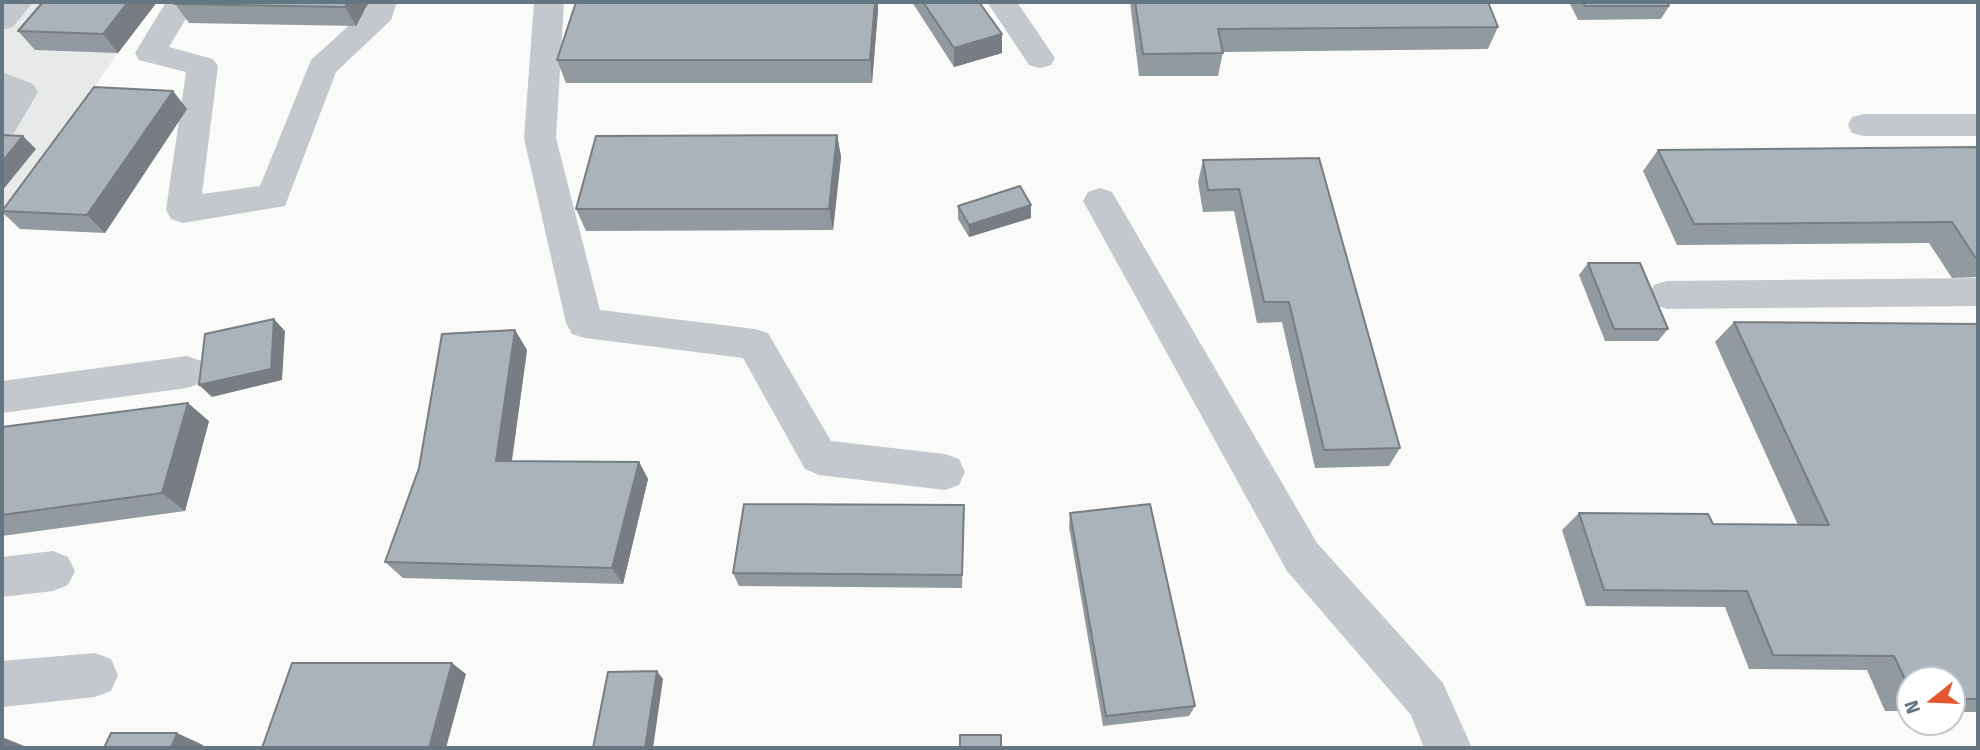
<!DOCTYPE html>
<style>
body{margin:0}
#map{position:relative;width:1980px;height:750px;overflow:hidden;background:#fafaf8;font-family:"Fira Sans",sans-serif}
canvas{display:block}
.frame{position:absolute;inset:0;border:4px solid #657683;pointer-events:none}
.north{position:absolute;left:1896px;top:666px;width:70px;height:70px;box-sizing:border-box;background:#fff;border:2px solid #c1c8cd;border-radius:50%;rotate:252deg;font-size:19px;font-weight:700;line-height:28px;text-align:center;color:#657683}
.north::after{content:'';display:block;margin:auto;width:24px;height:32px;background:#e4572e;clip-path:polygon(50% 0,100% 100%,50% 72%,0 100%)}
</style>
<div id="map">
<canvas width="1980" height="750"></canvas>
<div class="frame"></div>
<div class="north">N</div>
</div>
<script>
const context = document.querySelector('canvas').getContext('2d');
context.lineJoin = 'round';
function fillPath(path, color) { context.fillStyle = color; context.fill(path, 'evenodd'); }
const poly = rows => new Path2D(rows.map(r => 'M' + r).join(''));
function stroke(path, color, width, dash) { context.strokeStyle = color; context.lineWidth = width; context.lineCap = dash ? 'butt' : 'round'; context.setLineDash(dash || []); context.stroke(path); }
const built = poly([
 [2,2,152,2,2,224]
]);
const minor = poly([
 [2,2,33,2,13,27,2,30,2,2],
 [166,2,196,2,169,47,213,59,218,66,202,194,260,186,311,60,366,10,367,2,397,2,391,20,336,72,285,206,183,223,171,219,166,210,186,72,139,60,135,53,166,2],
 [534,2,564,2,556,138,600,310,755,329,768,333,831,441,945,454,959,459,965,472,959,485,945,490,819,475,805,469,743,358,585,338,572,334,566,323,524,138,534,2],
 [987,2,1017,2,1055,58,1051,65,1040,68,1029,65,987,2],
 [2,72,33,84,38,92,14,133,2,136,2,72],
 [1864,114,1978,114,1978,136,1864,136,1852,133,1848,125,1852,117,1864,114],
 [1100,188,1112,192,1317,543,1443,683,1472,748,1424,748,1411,715,1287,571,1083,201,1088,192,1100,188],
 [1978,278,1978,306,1667,309,1654,305,1649,295,1654,285,1667,281,1978,278],
 [187,356,201,361,206,372,201,383,187,388,2,413,2,381,187,356],
 [53,551,68,557,75,571,68,585,53,591,2,597,2,557,53,551],
 [95,653,111,659,118,675,111,691,95,697,2,707,2,661,95,653]
]);
const wall = poly([
 [43,2,157,2,118,53,35,50,18,31],
 [369,2,356,26,189,23,175,4],
 [912,2,979,2,1002,53,954,67],
 [1130,2,1488,2,1498,27,1488,49,1223,52,1218,76,1139,76],
 [1569,2,1667,2,1669,6,1661,19,1578,20],
 [878,10,872,83,566,83,557,60],
 [173,91,187,109,105,233,20,229,2,212,2,210],
 [837,135,841,157,833,230,586,231,576,209],
 [1978,147,1978,277,1952,278,1929,243,1677,245,1643,171,1658,150],
 [1319,158,1400,448,1389,466,1315,468,1282,322,1257,323,1234,211,1203,212,1198,182,1203,160],
 [958,206,1031,218,969,237,958,219],
 [1588,263,1668,329,1658,341,1605,341,1579,275],
 [1734,322,1978,324,1978,712,1952,712,1952,680,1910,680,1910,711,1885,711,1867,670,1749,669,1725,607,1586,606,1562,530,1579,513,1713,524,1798,525,1715,342],
 [515,330,527,350,512,461,639,462,648,479,623,584,403,578,385,562],
 [209,421,185,511,2,536,2,427],
 [1070,513,1195,706,1189,716,1103,726,1069,527],
 [964,519,962,588,739,586,733,573]
]);
const shadedWall = poly([
 [128,2,157,2,118,53,103,34],
 [348,2,369,2,356,26,345,7],
 [875,2,878,2,878,10,872,83,870,60],
 [1002,34,1002,53,954,67,954,48],
 [173,91,187,109,105,233,87,215],
 [837,135,841,157,833,230,829,209],
 [23,136,36,149,2,191,2,162],
 [1031,205,1031,218,969,237,969,225],
 [274,319,285,331,282,380,212,397,199,385],
 [515,330,527,350,509,479,496,461],
 [188,403,209,421,185,511,162,493],
 [639,462,648,479,623,584,612,568],
 [452,663,466,674,446,748,429,748],
 [657,671,663,679,653,748,645,748],
 [177,733,203,745,202,748,171,748],
 [2,737,24,746,22,748,2,748]
]);
const building = poly([
 [43,2,128,2,103,34,18,31,43,2],
 [177,2,348,2,345,7,175,4,177,2],
 [576,2,875,2,870,60,557,60,576,2],
 [923,2,979,2,1002,34,954,48,923,2],
 [1135,2,1488,2,1498,27,1218,29,1223,53,1143,54,1135,2],
 [1582,2,1667,2,1669,6,1585,6,1582,2],
 [94,87,173,91,87,215,2,211,94,87],
 [2,135,23,136,2,162,2,135],
 [837,135,829,209,576,209,596,136,837,135],
 [1978,147,1978,257,1975,257,1952,222,1694,224,1658,150,1978,147],
 [1319,158,1400,448,1324,450,1289,302,1264,302,1239,189,1208,190,1203,160,1319,158],
 [1020,186,1031,205,969,225,958,206,1020,186],
 [1588,263,1640,263,1668,329,1614,329,1588,263],
 [274,319,271,369,199,385,205,334,274,319],
 [1734,322,1978,324,1978,699,1952,699,1952,680,1910,680,1910,690,1894,656,1773,655,1747,591,1604,590,1579,513,1708,514,1713,524,1829,525,1734,322],
 [515,330,496,461,639,462,612,568,385,562,419,468,442,334,515,330],
 [188,403,162,493,2,515,2,427,188,403],
 [744,504,964,505,962,575,733,573,744,504],
 [1150,504,1195,706,1106,716,1070,513,1150,504],
 [292,663,452,663,429,748,262,748,292,663],
 [657,671,645,748,593,748,608,672,657,671],
 [111,733,177,733,171,748,104,748,111,733],
 [960,735,1001,735,1001,748,960,748,960,735]
]);
fillPath(built, '#e8e9e9');
fillPath(minor, '#c3c8cc');
fillPath(wall, '#929a9f');
fillPath(shadedWall, '#777d82');
fillPath(building, '#aab3b9');
stroke(building, '#777d82', 2);
</script>
